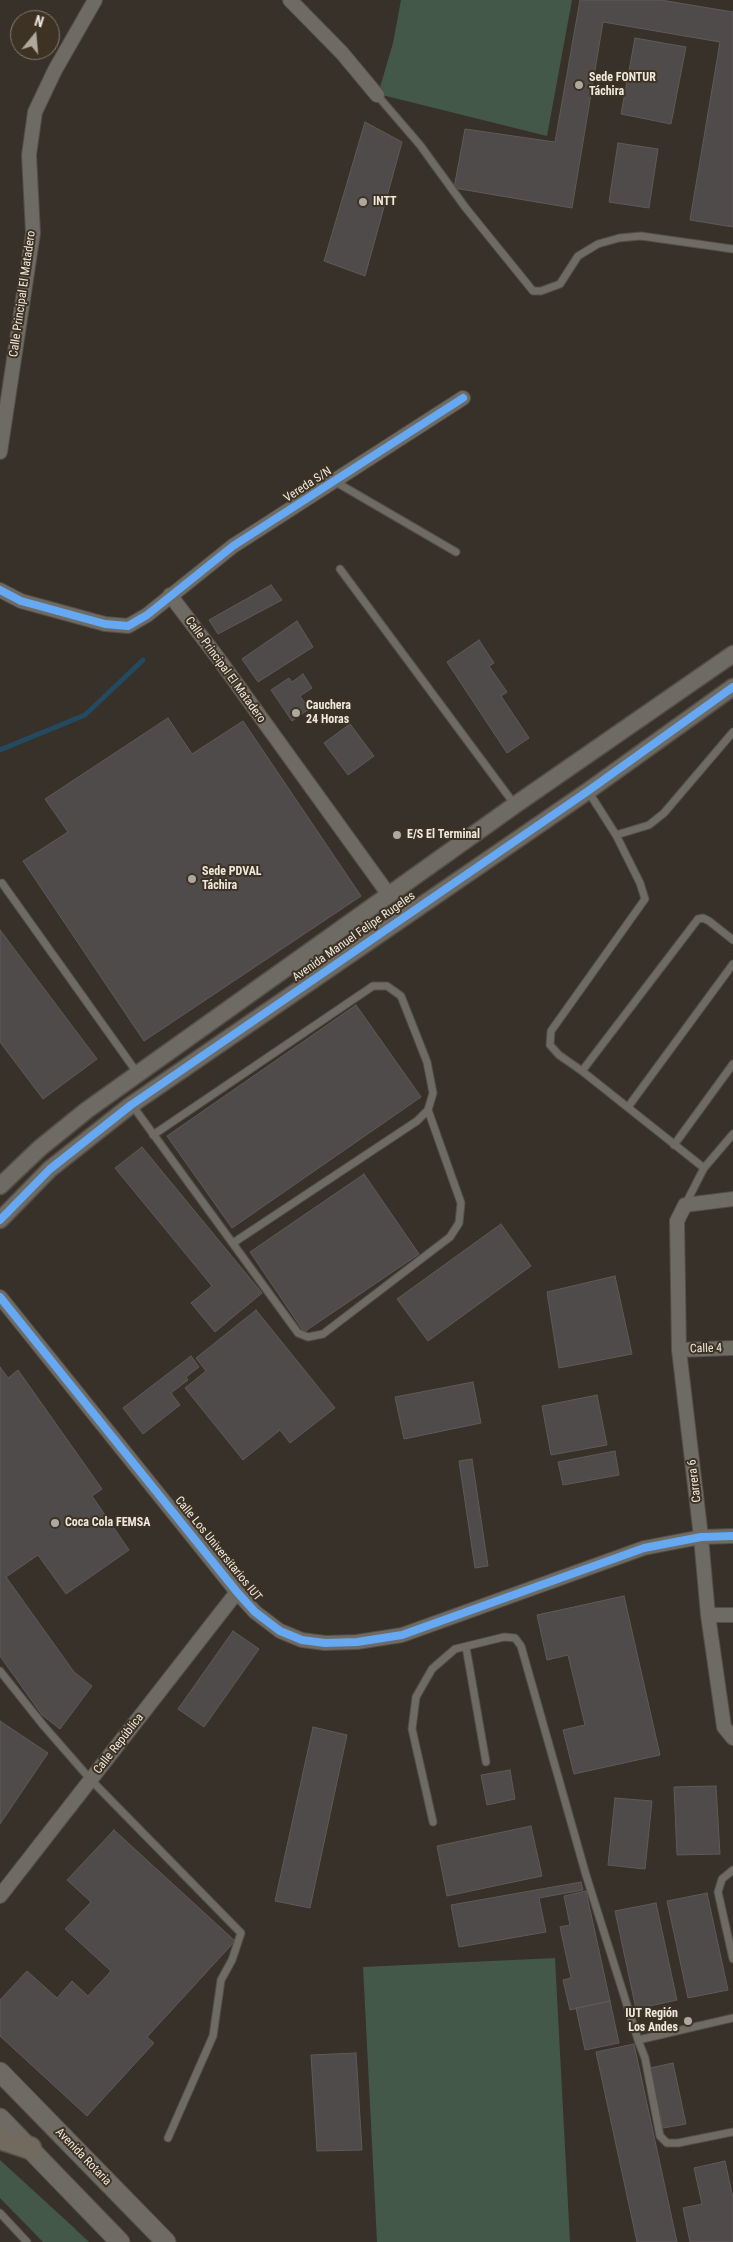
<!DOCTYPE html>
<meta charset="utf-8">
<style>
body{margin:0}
#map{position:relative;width:733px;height:2242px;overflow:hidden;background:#373129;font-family:"Roboto Condensed",sans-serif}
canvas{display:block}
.north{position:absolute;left:10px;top:10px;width:50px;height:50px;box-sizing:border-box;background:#3d3223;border:1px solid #847b6e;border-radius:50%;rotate:17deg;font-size:14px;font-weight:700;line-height:20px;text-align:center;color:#efe8de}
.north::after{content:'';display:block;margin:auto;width:18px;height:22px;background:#afa89f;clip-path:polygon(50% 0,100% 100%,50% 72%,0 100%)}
</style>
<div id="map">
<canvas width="733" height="2242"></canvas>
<div class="north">N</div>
</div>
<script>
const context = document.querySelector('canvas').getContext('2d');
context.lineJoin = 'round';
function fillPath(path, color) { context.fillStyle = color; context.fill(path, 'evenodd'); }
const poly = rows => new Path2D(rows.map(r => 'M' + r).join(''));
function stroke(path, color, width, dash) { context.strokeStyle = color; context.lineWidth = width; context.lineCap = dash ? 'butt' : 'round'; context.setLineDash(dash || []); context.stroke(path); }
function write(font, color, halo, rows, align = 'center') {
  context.font = font + ' "Roboto Condensed",sans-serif'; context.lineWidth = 4; context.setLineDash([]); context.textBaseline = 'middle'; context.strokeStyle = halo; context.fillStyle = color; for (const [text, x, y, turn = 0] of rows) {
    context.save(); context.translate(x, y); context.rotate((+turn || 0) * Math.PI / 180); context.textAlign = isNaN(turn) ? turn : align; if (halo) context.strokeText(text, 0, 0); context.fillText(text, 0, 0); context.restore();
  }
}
const green = poly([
 [401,0,572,0,547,136,378,94,393,43],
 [555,1958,570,2242,377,2242,363,1967],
 [0,2160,71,2225,89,2242,43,2242,0,2198]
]);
const stream = poly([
 [0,750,85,715,143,660]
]);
const building = poly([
 [580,0,661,0,733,12,733,227,690,220,720,42,603,22,572,208,454,188,465,129,555,142,580,0],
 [635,38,686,47,671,124,621,114,635,38],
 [365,122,402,142,365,276,324,261,365,122],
 [618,143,658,149,649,208,609,202,618,143],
 [271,585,282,600,218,634,209,620,271,585],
 [297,621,313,647,258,682,242,659,297,621],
 [479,640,494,663,489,666,507,692,501,696,529,738,507,753,447,662,479,640],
 [303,674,312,688,300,696,309,709,292,721,271,690,289,678,292,682,303,674],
 [168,718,192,754,243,721,361,896,144,1041,23,861,68,832,45,799,168,718],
 [350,724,374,756,348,775,324,743,350,724],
 [0,930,97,1059,43,1099,0,1042,0,930],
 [356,1005,421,1097,232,1228,167,1136,356,1005],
 [142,1147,262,1293,215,1332,191,1303,212,1286,115,1168,142,1147],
 [364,1174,419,1254,304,1332,250,1252,364,1174],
 [501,1224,531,1266,428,1341,397,1299,501,1224],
 [615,1276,632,1354,559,1368,547,1292,615,1276],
 [256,1310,335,1408,290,1443,280,1430,243,1460,185,1388,206,1371,196,1358,256,1310],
 [191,1356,199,1367,186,1377,188,1380,171,1393,180,1405,143,1434,123,1408,191,1356],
 [0,1367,8,1378,18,1370,102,1489,92,1496,129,1550,66,1594,38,1555,6,1577,74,1672,92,1686,60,1729,42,1715,0,1656,0,1367],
 [473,1382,481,1423,404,1439,395,1397,473,1382],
 [597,1395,607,1445,551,1455,542,1406,597,1395],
 [615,1451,619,1475,563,1485,558,1462,615,1451],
 [472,1459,488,1566,475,1568,459,1461,472,1459],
 [624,1596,660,1755,574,1774,563,1730,585,1725,568,1655,547,1660,537,1615,624,1596],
 [233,1631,259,1649,204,1727,178,1709,233,1631],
 [0,1721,48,1753,0,1824,0,1721],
 [313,1727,347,1735,310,1908,275,1901,313,1727],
 [510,1770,515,1799,487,1805,481,1775,510,1770],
 [716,1786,720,1854,677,1855,674,1787,716,1786],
 [615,1798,652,1801,645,1869,608,1865,615,1798],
 [531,1826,542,1876,447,1896,437,1846,531,1826],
 [114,1830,235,1941,147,2037,154,2043,87,2116,0,2036,0,2000,27,1971,57,1998,72,1981,88,1996,111,1971,65,1929,91,1902,67,1880,114,1830],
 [581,1882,583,1890,539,1898,546,1932,459,1947,451,1905,581,1882],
 [586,1891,610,2001,570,2010,563,1980,571,1978,560,1927,570,1925,564,1896,586,1891],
 [707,1893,728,1990,688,1998,667,1901,707,1893],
 [656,1903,677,2000,636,2009,615,1911,656,1903],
 [610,2001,619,2043,585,2050,576,2008,610,2001],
 [634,2044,677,2242,637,2242,596,2052,634,2044],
 [356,2053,362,2150,317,2151,311,2055,356,2053],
 [673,2063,686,2124,663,2128,650,2068,673,2063],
 [725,2161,733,2198,733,2242,690,2242,683,2208,702,2204,694,2168,725,2161]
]);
const service = poly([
 [377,95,420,145,465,207,533,291,541,291,560,284,578,256,598,244,619,238,641,236,733,249],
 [334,481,456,552],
 [340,569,515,805],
 [588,791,616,835,640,883,645,899,551,1031,550,1045,559,1055,582,1071,704,1168],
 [616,835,649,825,664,813,733,732],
 [2,883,138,1074],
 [582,1071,698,919,703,918,709,921,733,940],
 [132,1105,298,1333,308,1337,323,1334,450,1237,459,1223,461,1203,428,1110],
 [628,1107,733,964],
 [153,1135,373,986,387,986,401,996,427,1062,433,1093,428,1110,417,1121,233,1243],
 [674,1145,733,1064],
 [685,1205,704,1168,733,1134],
 [466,1647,486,1762],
 [0,1671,43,1725,91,1780,241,1933,232,1960,221,1980,213,2036,168,2138],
 [433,1822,412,1729,416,1697,432,1669,455,1649,504,1637,515,1638,521,1646,586,1875,638,2040],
 [733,1870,722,1879,718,1892,733,1959],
 [733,2018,638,2040,645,2058,660,2136,667,2143,678,2143,733,2132],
 [0,2213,27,2242]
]);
const minor = poly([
 [290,0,342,53,377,95],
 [0,452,33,233,29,155,35,112,55,70,95,0],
 [0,590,21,601,105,624,128,626,147,615,233,546,463,398],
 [170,595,218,658,389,895],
 [733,1199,685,1205,677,1221,679,1350,701,1537,708,1615,724,1727,733,1738],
 [0,1297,237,1592,255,1612,280,1631,302,1640,325,1643,357,1642,402,1635,644,1548,701,1537,733,1536],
 [679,1350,733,1348],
 [708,1615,733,1615],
 [0,1896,237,1592]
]);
const tertiary = poly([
 [0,1186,40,1148,87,1110,515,805,733,654],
 [0,1220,50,1169,131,1105,588,791,733,687]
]);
const secondary = poly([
 [0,2072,166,2242],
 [0,2118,120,2242]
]);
const trunk = poly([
 [0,2138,30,2148]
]);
const cycleway = poly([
 [0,590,21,601,105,624,128,626,147,615,233,546,463,398],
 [0,1220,50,1169,131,1105,588,791,733,687],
 [0,1297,237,1592,255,1612,280,1631,302,1640,325,1643,357,1642,402,1635,644,1548,701,1537,733,1536]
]);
const markers = [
 [579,85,5,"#afa89f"],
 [363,202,5,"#afa89f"],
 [296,713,5,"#afa89f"],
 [397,835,5,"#afa89f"],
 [192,879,5,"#afa89f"],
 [55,1523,5,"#afa89f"],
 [688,2021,5,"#afa89f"]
];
const poiNames = [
 ["Sede FONTUR",589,78],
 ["Táchira",589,92],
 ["INTT",373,202],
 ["Cauchera",306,706],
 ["24 Horas",306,720],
 ["E/S El Terminal",407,835],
 ["Sede PDVAL",202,872],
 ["Táchira",202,886],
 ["Coca Cola FEMSA",65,1523],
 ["IUT Región",678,2014,"right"],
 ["Los Andes",678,2028,"right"]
];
const streetNames = [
 ["Calle Principal El Matadero",23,294,-82],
 ["Vereda S/N",308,485,-33],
 ["Calle Principal El Matadero",225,670,54],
 ["Avenida Manuel Felipe Rugeles",354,937,-35],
 ["Calle 4",706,1349,-2],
 ["Carrera 6",695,1481,-97],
 ["Calle Los Universitarios IUT",218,1549,51],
 ["Calle República",119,1744,-52],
 ["Avenida Rotaria",83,2157,46]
];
fillPath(green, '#435849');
stroke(stream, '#234a61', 5);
fillPath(building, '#504b4b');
stroke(building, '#5f5a59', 1);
stroke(service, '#544e47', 9);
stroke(minor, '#544e47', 16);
stroke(tertiary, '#544e47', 19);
stroke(secondary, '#544e47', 21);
stroke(trunk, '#544e47', 25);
stroke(service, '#6e6a64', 7);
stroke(minor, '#6e6a64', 14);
stroke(tertiary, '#6e6a64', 16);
stroke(secondary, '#6e6a64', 19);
stroke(trunk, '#726a5f', 22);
stroke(cycleway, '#66a8f1', 8);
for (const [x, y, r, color] of markers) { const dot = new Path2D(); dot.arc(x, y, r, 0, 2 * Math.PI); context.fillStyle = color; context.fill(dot); stroke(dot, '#3d3223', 2); }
write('bold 12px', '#efe8de', '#3d3223', poiNames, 'left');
write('12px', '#efe8de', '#3d3223', streetNames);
</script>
